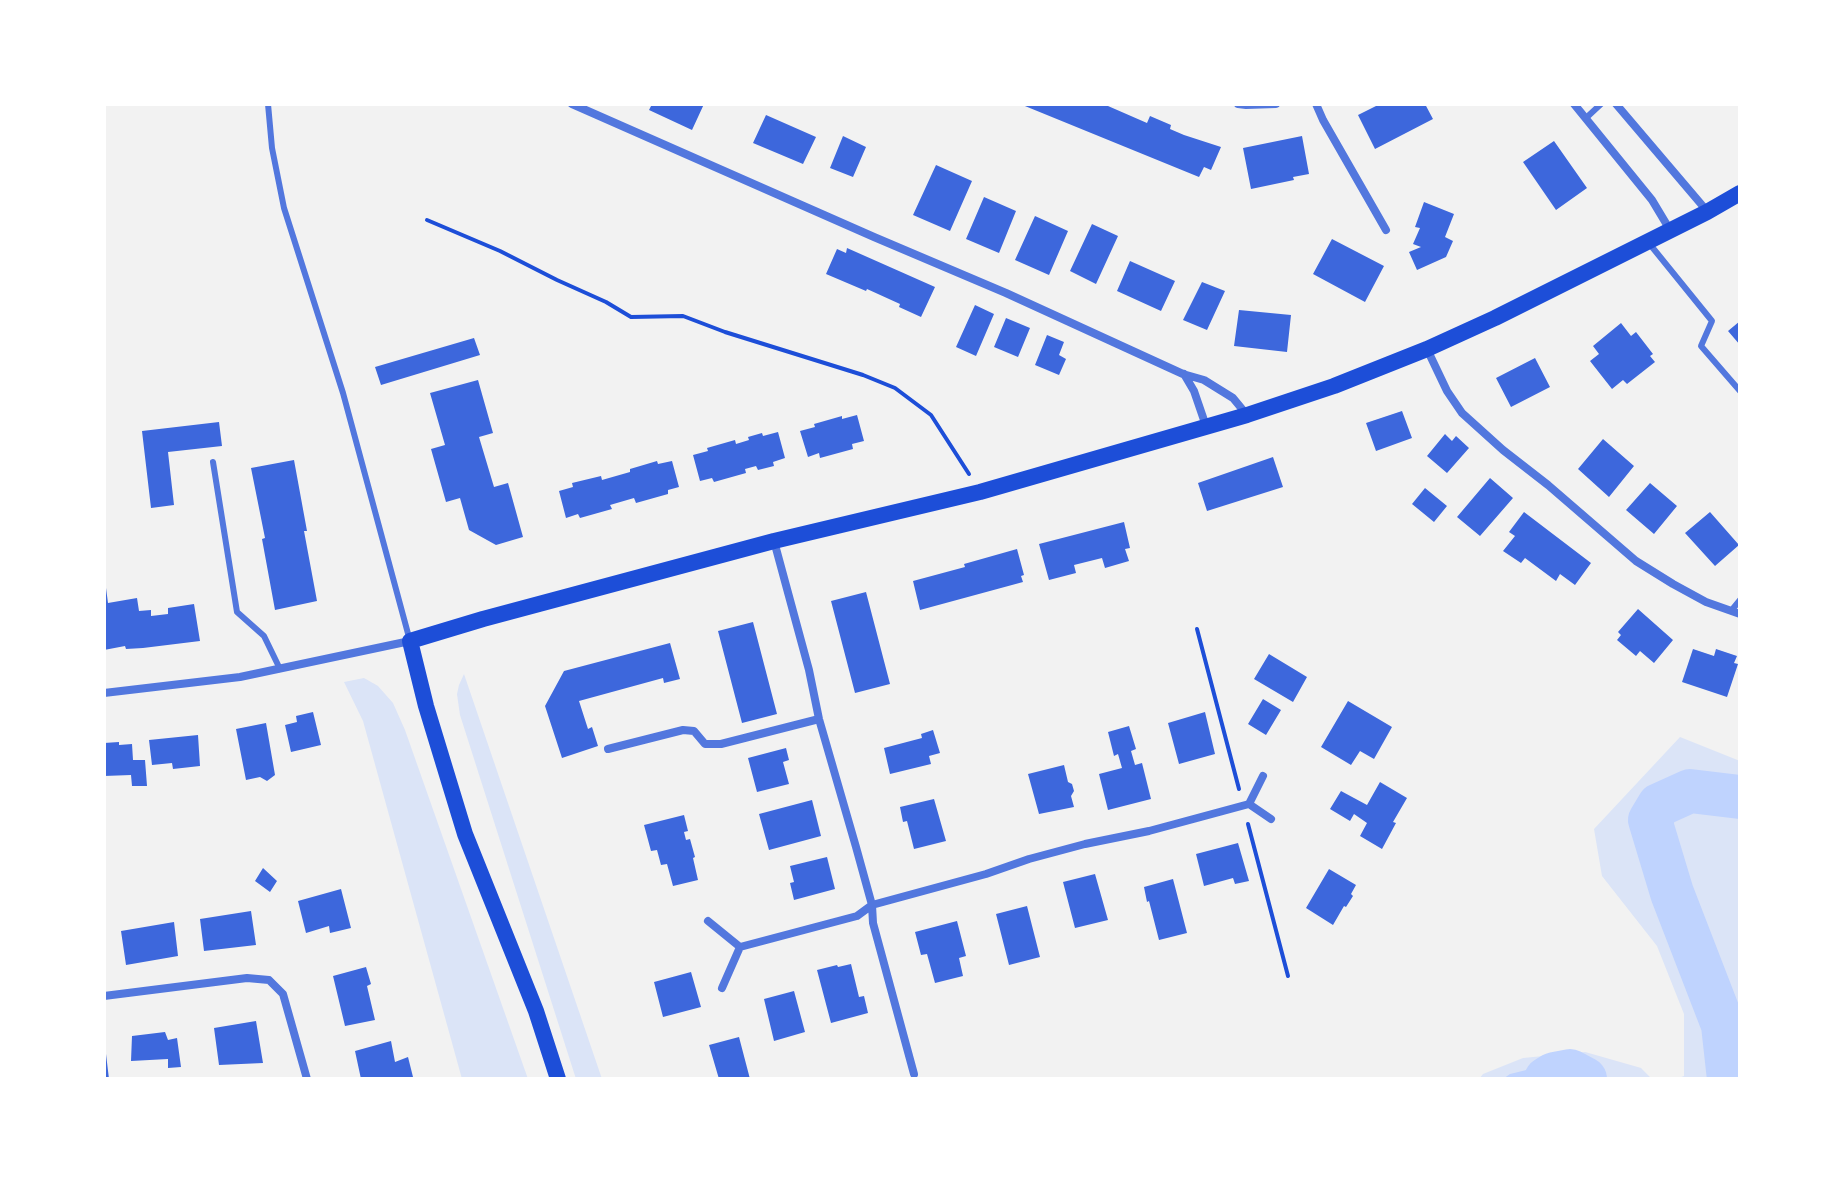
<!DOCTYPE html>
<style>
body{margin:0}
#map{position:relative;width:1844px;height:1183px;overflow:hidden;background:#f2f2f2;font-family:"Sofia Sans Condensed",sans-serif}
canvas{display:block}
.frame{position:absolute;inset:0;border:106px solid #fff;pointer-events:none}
</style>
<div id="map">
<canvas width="1844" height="1183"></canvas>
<div class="frame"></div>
</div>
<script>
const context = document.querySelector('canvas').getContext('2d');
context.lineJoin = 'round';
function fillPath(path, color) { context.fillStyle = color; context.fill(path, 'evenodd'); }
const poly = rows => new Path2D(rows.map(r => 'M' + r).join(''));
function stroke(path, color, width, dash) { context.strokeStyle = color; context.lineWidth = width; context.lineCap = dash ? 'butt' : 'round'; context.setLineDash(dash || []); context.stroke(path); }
const green = poly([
 [464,674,602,1079,576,1079,460,715,457,694,459,685],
 [364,678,378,686,393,703,405,730,528,1079,462,1079,363,721,344,682],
 [1680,737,1740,761,1740,1079,1676,1079,1684,1076,1684,1014,1657,946,1602,876,1594,829],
 [1585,1052,1641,1068,1652,1079,1479,1079,1483,1074,1523,1058]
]);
const water = poly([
 [1547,1065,1554,1074,1554,1079,1503,1079,1510,1074]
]);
const river = poly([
 [1546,1079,1554,1074,1570,1071,1585,1079],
 [1729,1079,1723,1025,1672,893,1650,820,1659,805,1690,791,1740,797]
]);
const building = poly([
 [652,104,704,104,692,130,649,110],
 [1020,104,1108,104,1108,106,1147,123,1150,116,1171,125,1170,129,1184,135,1221,147,1211,170,1204,167,1199,177],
 [1380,104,1425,104,1433,119,1375,149,1358,115],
 [766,115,816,137,803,164,753,143],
 [843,136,866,147,853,177,830,168],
 [1302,136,1309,174,1293,177,1294,180,1251,189,1243,148],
 [1554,141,1587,188,1556,210,1523,162],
 [936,165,972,181,950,231,913,215],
 [984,197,1016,211,999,253,966,239],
 [1424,202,1454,214,1445,237,1453,241,1446,257,1417,270,1409,252,1421,247,1413,244,1420,228,1415,227],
 [1035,216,1068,231,1049,275,1015,260],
 [1092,224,1118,236,1096,284,1070,271],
 [1332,239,1384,266,1365,302,1313,274],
 [847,248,935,287,921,317,899,307,900,304,867,289,866,291,826,274,837,249,846,253],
 [1130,261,1175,281,1161,311,1117,291],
 [1202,282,1225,291,1207,330,1183,320],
 [975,305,994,314,976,356,956,347],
 [1239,310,1291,315,1287,352,1234,346],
 [1006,318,1030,328,1018,357,994,347],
 [1740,321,1740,345,1728,331],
 [1621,323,1631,336,1636,332,1653,354,1650,356,1655,362,1627,384,1623,380,1612,389,1590,361,1599,354,1593,346],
 [1047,335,1064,342,1059,355,1066,359,1059,375,1035,365],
 [474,338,480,355,381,385,375,367],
 [1535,358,1550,387,1511,407,1496,378],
 [478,380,493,433,479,437,494,487,508,483,523,537,496,545,469,530,460,498,446,502,431,449,445,445,430,393],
 [1402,411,1412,438,1376,451,1366,423],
 [857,415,864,441,852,444,853,449,820,458,819,453,808,457,800,431,815,427,814,424,842,416,842,419],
 [219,422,222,446,168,452,174,505,151,508,142,431],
 [778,432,785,458,773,462,774,466,758,470,756,466,745,469,746,473,714,482,712,478,700,481,693,455,708,451,707,448,735,440,736,444,749,440,748,437,762,433,763,436],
 [1445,434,1452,441,1456,436,1469,448,1447,473,1427,456],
 [1603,439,1634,466,1609,497,1578,469],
 [1273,457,1283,487,1207,511,1198,483],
 [294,460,307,531,304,531,317,601,275,610,262,539,265,538,251,468],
 [657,461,658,464,672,461,679,487,668,490,668,494,636,503,634,498,610,505,612,509,580,518,578,514,566,518,559,491,573,487,572,483,601,476,602,480,630,472,630,469],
 [1490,478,1513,498,1480,536,1457,517],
 [1650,483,1677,506,1654,534,1626,510],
 [1425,488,1447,506,1434,522,1412,504],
 [1524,512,1591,563,1575,585,1560,574,1556,581,1525,558,1521,563,1503,551,1515,536,1509,532],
 [1710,512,1739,545,1715,566,1685,533],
 [1124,522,1130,548,1125,549,1129,561,1105,568,1102,558,1074,565,1076,573,1049,580,1039,544],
 [1017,549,1024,575,1021,576,1023,582,920,610,913,581,965,567,964,564],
 [104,588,106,588,108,603,137,598,139,611,151,610,151,616,168,614,168,608,194,604,200,641,143,648,126,649,125,646,104,650],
 [866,592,890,684,855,693,831,601],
 [1638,609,1673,640,1654,663,1640,651,1636,656,1617,640,1621,635,1618,632],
 [753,622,777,714,742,723,718,631],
 [670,643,680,679,664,683,663,678,579,701,588,729,592,727,598,746,562,758,545,706,564,671],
 [1693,649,1714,656,1716,649,1737,656,1734,663,1738,664,1727,697,1682,682],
 [1269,654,1307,677,1293,702,1254,679],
 [1263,699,1281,710,1266,735,1248,724],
 [1348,701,1392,727,1374,759,1360,751,1351,765,1321,747],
 [313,712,321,745,291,752,285,725,297,722,296,716],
 [1205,712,1215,754,1179,764,1168,723],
 [266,723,275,775,267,781,260,777,246,780,236,729],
 [1129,726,1136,749,1131,751,1135,765,1142,763,1151,799,1108,810,1099,774,1122,768,1118,754,1114,756,1108,732],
 [933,730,940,753,929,756,931,764,890,774,884,748,922,738,921,734],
 [198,735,200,766,173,769,172,763,152,765,149,740],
 [119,742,119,745,132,744,133,760,145,760,147,786,132,786,131,775,104,776,104,743],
 [786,748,789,760,783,762,789,784,757,792,748,758],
 [1064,765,1068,782,1072,784,1074,791,1071,796,1074,807,1039,814,1028,774],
 [1380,782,1407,798,1393,822,1396,823,1382,849,1360,836,1367,823,1354,814,1350,821,1330,809,1341,791,1367,805],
 [934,799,946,841,914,849,907,821,903,822,900,807],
 [812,800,821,836,769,850,759,814],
 [684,815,688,831,684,832,686,840,690,839,695,857,693,858,698,880,673,886,667,864,661,865,657,850,651,851,644,825],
 [1238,843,1249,881,1235,884,1233,878,1204,886,1196,854],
 [827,857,835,889,794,900,790,883,794,882,790,866],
 [263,868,277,881,270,892,255,881],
 [1329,869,1356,885,1351,894,1353,896,1346,907,1344,906,1333,925,1306,908],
 [1095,874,1108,920,1075,928,1063,882],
 [1173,879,1187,933,1159,940,1149,901,1147,902,1144,887],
 [341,889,351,928,330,933,329,926,306,933,298,901],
 [1027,906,1040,957,1009,965,996,914],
 [251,911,256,945,204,951,200,919],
 [957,921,966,956,959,958,963,976,935,983,927,954,921,955,915,932],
 [174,922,178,956,126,965,121,931],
 [851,964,859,997,864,996,868,1013,831,1023,817,970,837,965,838,967],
 [366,967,371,984,367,986,375,1020,345,1026,333,976],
 [691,972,701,1007,663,1017,654,982],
 [794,991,805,1032,774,1041,764,999],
 [256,1021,263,1063,219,1065,214,1028],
 [165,1032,168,1040,177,1038,181,1067,168,1068,168,1059,131,1061,132,1036],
 [739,1037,750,1079,719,1079,709,1045],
 [391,1041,395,1062,408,1057,413,1077,404,1079,361,1079,355,1051],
 [104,1054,106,1054,109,1079,104,1079]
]);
const path = poly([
 [427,220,500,251,557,280,606,302,631,317,683,316,725,332,863,375,895,388,931,415,969,474],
 [1197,629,1239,789],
 [1248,824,1288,976]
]);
const service = poly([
 [268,104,272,148,284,208,343,393,410,641],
 [1586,118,1601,104],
 [1648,242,1712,321,1701,346,1740,391],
 [213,462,237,612,264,636,280,669],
 [1731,611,1740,600]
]);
const minor = poly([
 [572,104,874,237,1006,293,1183,374,1204,380,1233,398,1247,415],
 [1238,104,1246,105,1276,104],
 [1316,104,1323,120,1386,230],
 [1574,104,1652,200,1670,230],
 [1616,104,1707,211],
 [1427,349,1447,391,1462,413,1503,450,1548,485,1636,561,1673,584,1706,602,1740,614],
 [1184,374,1194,391,1206,426],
 [774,541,809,670,819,719,856,847,872,905,873,923,914,1074],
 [104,693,240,677,410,641],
 [608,749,683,730,694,731,705,744,721,744,819,719],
 [1249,804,1271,819],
 [708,921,740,947,857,916,872,905,986,874,1029,859,1085,844,1149,831,1249,804,1263,776],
 [722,988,740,947],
 [104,996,247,978,269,980,283,994,307,1079]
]);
const secondary = poly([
 [558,1079,536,1011,465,834,426,706,410,641,483,619,774,541,980,492,1247,415,1334,386,1427,349,1495,318,1707,212,1740,193]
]);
fillPath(green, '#dbe4f7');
fillPath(water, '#bfd3fe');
stroke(river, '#bfd3fe', 44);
fillPath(building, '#3d67dc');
stroke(path, '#1d4ed8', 4);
stroke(service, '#5277de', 6);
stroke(minor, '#5277de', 8);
stroke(secondary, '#1d4ed8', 16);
</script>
